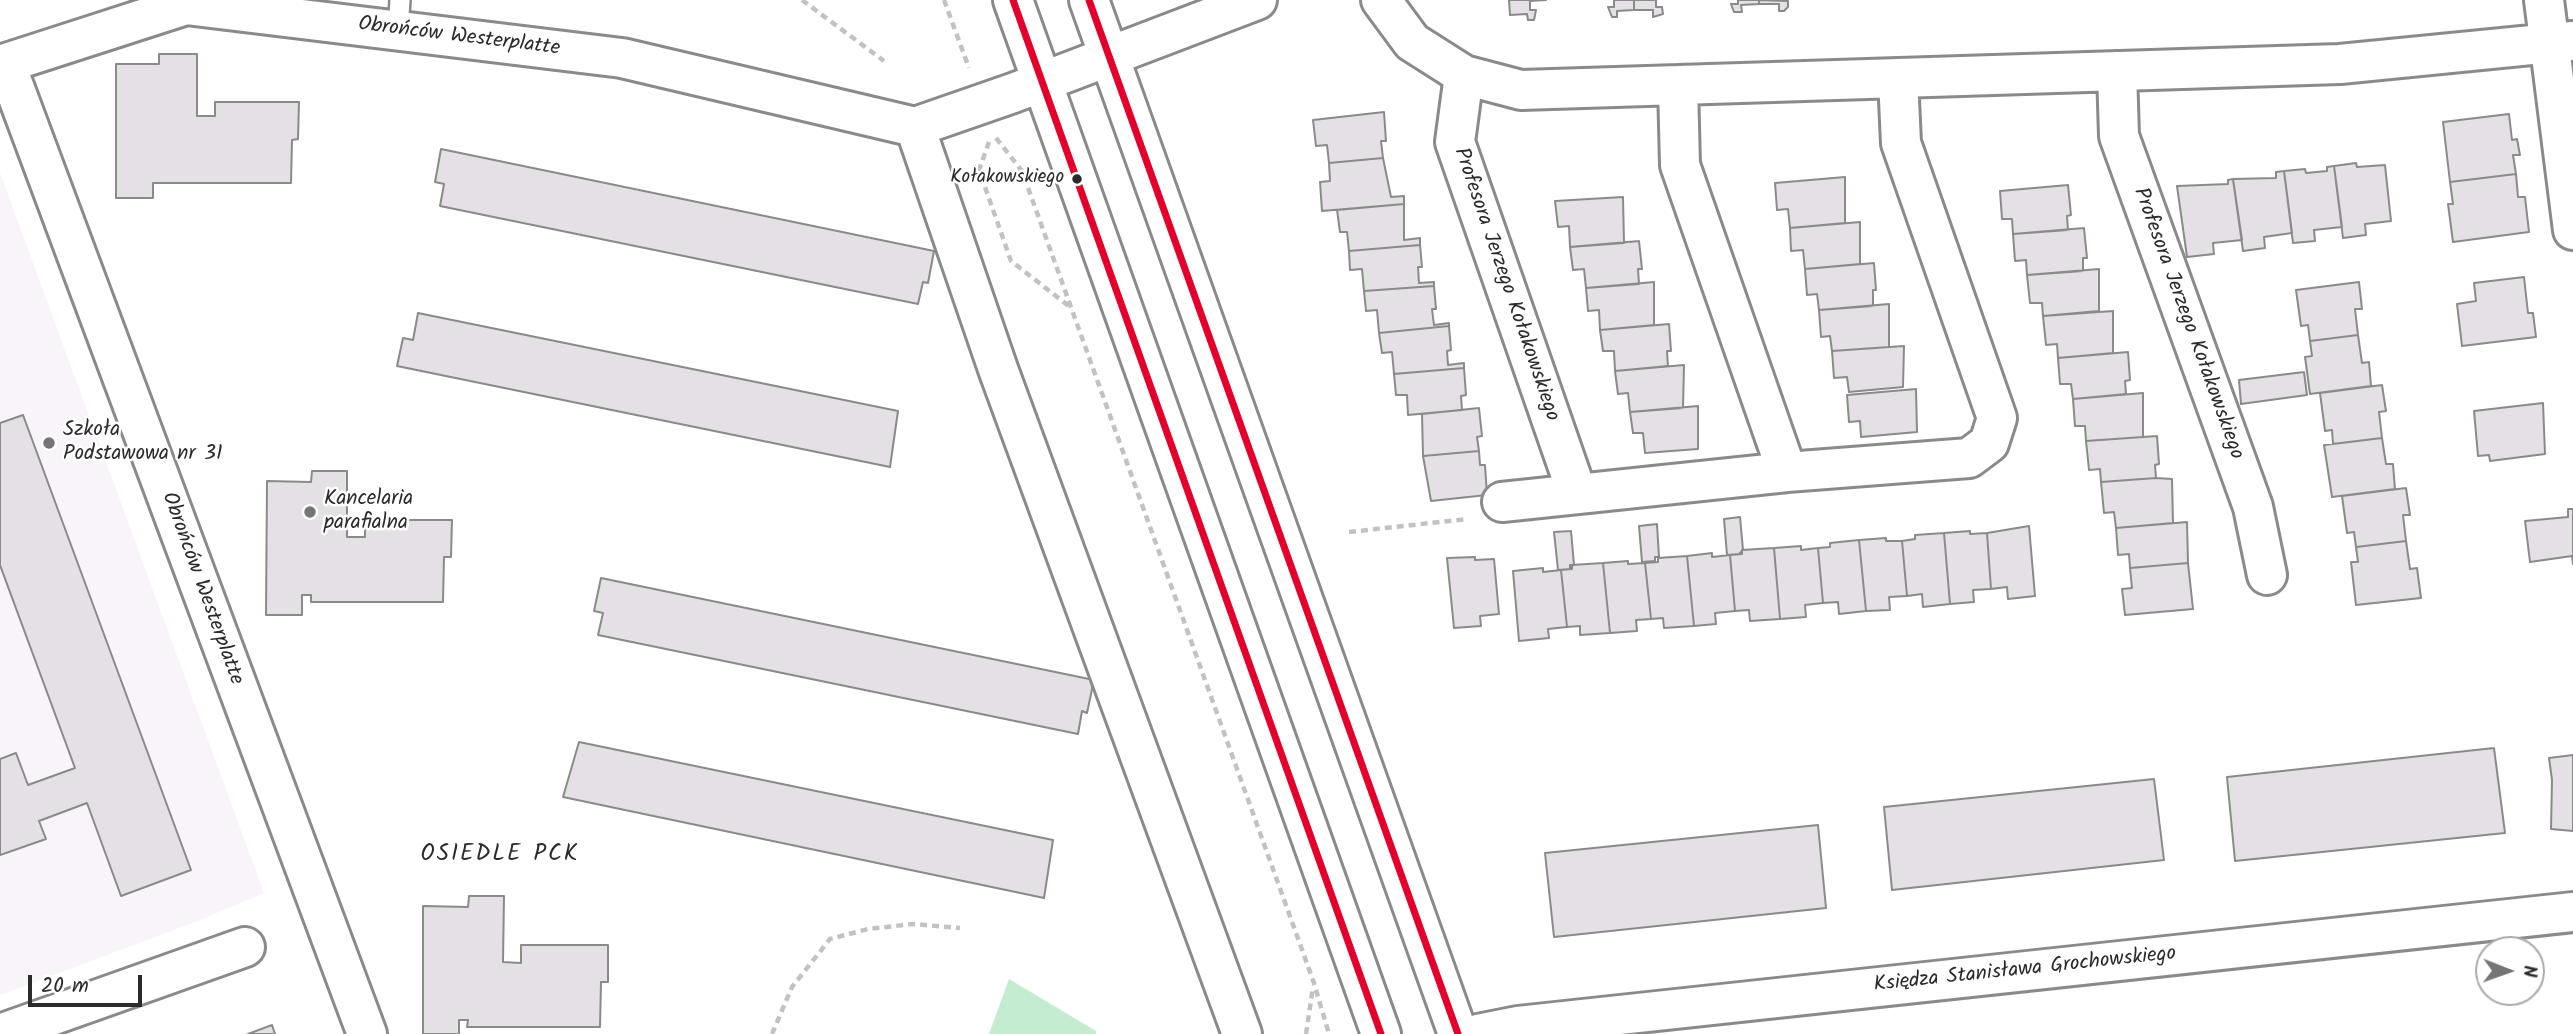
<!DOCTYPE html>
<meta charset="utf-8">
<style>
body{margin:0}
#map{position:relative;width:2573px;height:1034px;overflow:hidden;background:#fff;font-family:Kalam,sans-serif}
canvas{display:block}
.north{position:absolute;left:2475px;top:936px;width:70px;height:70px;box-sizing:border-box;background:#fff;border:2px solid #aaa;border-radius:50%;rotate:91deg;font-size:19px;font-weight:700;line-height:28px;text-align:center;color:#2b2b2b}
.north::after{content:'';display:block;margin:auto;width:24px;height:32px;background:#757575;clip-path:polygon(50% 0,100% 100%,50% 72%,0 100%)}
.scale{position:absolute;left:28px;top:975px;width:114px;height:32px;box-sizing:border-box;border:4px solid #2b2b2b;border-top:0;padding-left:9px;font-size:21px;line-height:24px;white-space:nowrap;color:#2b2b2b;-webkit-text-stroke:5px #fff;paint-order:stroke}
</style>
<div id="map">
<canvas width="2573" height="1034"></canvas>
<div class="north">N</div>
<div class="scale">20 m</div>
</div>
<script>
const context = document.querySelector('canvas').getContext('2d');
context.lineJoin = 'round';
function fillPath(path, color) { context.fillStyle = color; context.fill(path, 'evenodd'); }
const poly = rows => new Path2D(rows.map(r => 'M' + r).join(''));
function stroke(path, color, width, dash) { context.strokeStyle = color; context.lineWidth = width; context.lineCap = dash ? 'butt' : 'round'; context.setLineDash(dash || []); context.stroke(path); }
function write(font, color, halo, rows, align = 'center') {
  context.font = font + ' Kalam,sans-serif'; context.lineWidth = 5; context.setLineDash([]); context.textBaseline = 'middle'; context.strokeStyle = halo; context.fillStyle = color; for (const [text, x, y, turn = 0] of rows) {
    context.save(); context.translate(x, y); context.rotate((+turn || 0) * Math.PI / 180); context.textAlign = isNaN(turn) ? turn : align; if (halo) context.strokeText(text, 0, 0); context.fillText(text, 0, 0); context.restore();
  }
}
const built = poly([
 [0,173,264,893,200,920,0,995]
]);
const green = poly([
 [1009,979,1096,1031,1096,1034,989,1034]
]);
const building = poly([
 [1509,0,1546,0,1530,1,1530,10,1536,10,1534,20,1528,20,1527,14,1510,15,1509,0],
 [1614,0,1634,0,1634,10,1617,11,1617,17,1612,17,1608,7,1614,7,1614,0],
 [1634,0,1656,0,1656,7,1662,7,1663,14,1653,17,1653,10,1634,10,1634,0],
 [1738,0,1759,0,1759,4,1741,5,1742,12,1734,12,1731,4,1738,4,1738,0],
 [1759,0,1788,1,1788,7,1784,11,1779,11,1779,4,1759,4,1759,0],
 [159,54,197,54,197,116,215,116,215,102,299,102,298,139,292,140,291,183,153,183,153,198,116,198,116,64,159,64,159,54],
 [1384,112,1386,141,1381,141,1383,158,1329,163,1327,145,1316,146,1313,120,1384,112],
 [2509,114,2512,140,2517,139,2520,155,2513,155,2516,174,2450,182,2443,122,2509,114],
 [441,149,934,251,928,283,923,282,918,304,440,206,444,184,435,182,441,149],
 [1383,158,1391,197,1404,196,1404,204,1322,211,1320,182,1330,181,1329,163,1383,158],
 [2356,163,2357,167,2385,165,2391,221,2365,224,2366,235,2343,238,2334,166,2356,163],
 [2334,166,2342,227,2314,230,2315,241,2293,243,2284,171,2305,169,2306,173,2327,171,2327,167,2334,166],
 [2284,171,2292,233,2264,237,2265,248,2243,251,2233,179,2276,178,2276,172,2284,171],
 [2516,174,2518,197,2525,197,2529,232,2453,242,2448,204,2453,204,2450,182,2516,174],
 [1845,177,1845,223,1790,228,1788,209,1777,210,1775,183,1845,177],
 [2233,179,2242,240,2213,243,2214,254,2187,257,2177,186,2228,184,2228,180,2233,179],
 [2068,185,2071,215,2067,216,2068,230,2013,234,2012,219,2002,219,2000,191,2068,185],
 [1623,197,1624,243,1570,247,1569,226,1558,227,1555,201,1623,197],
 [1404,204,1404,240,1420,238,1420,245,1349,251,1347,232,1340,232,1337,210,1404,204],
 [1860,222,1860,264,1805,269,1803,250,1791,251,1790,228,1860,222],
 [2084,228,2087,258,2083,258,2083,271,2027,275,2026,260,2015,261,2013,234,2084,228],
 [1639,241,1642,269,1638,269,1639,284,1586,288,1584,269,1573,270,1570,247,1639,241],
 [1420,245,1422,267,1418,267,1419,283,1434,282,1434,286,1364,291,1362,269,1350,270,1349,251,1420,245],
 [1874,263,1876,290,1873,290,1873,306,1819,310,1817,294,1807,295,1805,269,1874,263],
 [2099,269,2099,311,2043,316,2042,303,2030,303,2027,275,2099,269],
 [2524,277,2528,313,2533,313,2536,337,2462,346,2457,304,2476,301,2474,283,2524,277],
 [1654,282,1654,325,1600,330,1599,310,1588,311,1586,288,1654,282],
 [2359,282,2362,309,2355,309,2358,335,2310,341,2308,325,2301,326,2296,290,2359,282],
 [1434,286,1436,309,1432,309,1434,325,1449,323,1449,326,1379,333,1377,310,1366,311,1364,291,1434,286],
 [1889,304,1889,347,1832,351,1830,336,1821,337,1819,310,1889,304],
 [2113,311,2113,353,2058,358,2057,344,2046,345,2043,316,2113,311],
 [418,313,898,411,890,467,397,366,403,338,413,340,418,313],
 [1669,324,1671,351,1667,351,1668,366,1615,371,1614,351,1603,351,1600,330,1669,324],
 [1449,326,1451,350,1447,351,1448,365,1464,363,1464,368,1394,374,1392,352,1382,353,1379,333,1449,326],
 [2358,335,2362,363,2369,362,2371,386,2310,394,2305,357,2312,356,2310,341,2358,335],
 [1904,346,1903,387,1849,392,1847,377,1834,378,1832,351,1904,346],
 [2128,352,2130,380,2125,381,2126,394,2073,399,2071,384,2060,384,2058,358,2128,352],
 [1684,365,1683,408,1630,412,1628,393,1618,394,1615,371,1684,365],
 [1464,368,1466,395,1461,396,1462,410,1408,415,1407,395,1396,395,1394,374,1464,368],
 [2304,372,2307,395,2241,404,2239,380,2304,372],
 [2382,385,2386,411,2379,412,2382,438,2333,444,2332,430,2325,431,2320,393,2382,385],
 [1916,389,1917,432,1861,437,1860,421,1849,422,1847,395,1916,389],
 [2143,393,2143,437,2086,441,2085,426,2075,426,2073,399,2143,393],
 [2543,403,2545,454,2490,461,2489,455,2478,456,2474,411,2543,403],
 [1698,406,1698,449,1645,453,1643,433,1633,433,1630,412,1698,406],
 [1479,408,1482,436,1477,437,1479,451,1423,456,1422,414,1479,408],
 [23,415,191,870,121,896,87,803,39,821,46,839,0,855,0,759,16,753,28,785,75,768,0,565,0,423,23,415],
 [2157,436,2159,464,2155,465,2156,478,2101,482,2100,469,2089,470,2086,441,2157,436],
 [2382,438,2386,464,2393,464,2395,489,2332,497,2324,445,2382,438],
 [1479,451,1480,465,1485,465,1487,495,1431,501,1423,456,1479,451],
 [312,471,347,471,347,537,365,537,365,520,452,520,451,557,444,557,443,602,311,602,311,595,302,595,302,615,266,615,267,481,311,482,312,471],
 [2156,478,2172,479,2173,523,2116,528,2114,512,2104,513,2101,482,2156,478],
 [2406,488,2410,515,2403,515,2406,541,2356,547,2354,532,2347,533,2342,496,2406,488],
 [2568,509,2573,509,2573,564,2572,556,2530,562,2525,521,2568,517,2568,509],
 [1740,517,1743,550,1739,554,1727,555,1724,519,1740,517],
 [2187,522,2188,563,2130,568,2129,554,2118,555,2116,528,2187,522],
 [1657,524,1659,557,1655,557,1655,561,1642,562,1639,526,1657,524],
 [2029,526,2035,596,2008,599,2007,587,1991,589,1987,533,2029,526],
 [1571,531,1574,565,1570,565,1570,569,1558,570,1554,532,1571,531],
 [1970,531,1970,534,1987,533,1991,589,1973,590,1974,602,1950,604,1944,533,1970,531],
 [1944,533,1950,604,1923,607,1922,594,1907,596,1902,541,1915,539,1915,535,1944,533],
 [1886,538,1886,541,1902,541,1907,596,1889,597,1890,610,1866,611,1859,540,1886,538],
 [1859,540,1866,611,1839,614,1838,602,1823,603,1818,548,1830,547,1830,543,1859,540],
 [2406,541,2410,569,2417,568,2421,598,2356,605,2351,562,2358,562,2356,547,2406,541],
 [1801,546,1801,550,1818,548,1823,603,1805,605,1806,617,1780,619,1774,548,1801,546],
 [1774,548,1780,619,1750,621,1749,610,1735,611,1730,555,1742,554,1742,550,1774,548],
 [1712,553,1712,557,1730,555,1735,611,1715,613,1716,624,1694,626,1687,556,1712,553],
 [1687,556,1694,626,1664,628,1663,618,1651,619,1645,563,1658,562,1658,558,1687,556],
 [1475,557,1475,560,1494,559,1499,614,1480,616,1481,626,1454,628,1447,558,1475,557],
 [1628,561,1628,564,1645,563,1651,619,1636,620,1637,631,1610,633,1603,563,1628,561],
 [1603,563,1610,633,1580,635,1580,626,1567,627,1561,570,1572,569,1572,565,1603,563],
 [2188,563,2193,609,2125,615,2122,589,2132,588,2130,568,2188,563],
 [1543,568,1543,572,1561,570,1567,627,1548,629,1549,638,1519,641,1513,571,1543,568],
 [601,578,1094,680,1087,713,1082,711,1078,734,598,635,603,613,594,611,601,578],
 [579,742,1053,840,1044,898,563,797,579,742],
 [2494,748,2505,833,2235,861,2227,777,2494,748],
 [2573,755,2573,831,2551,829,2552,780,2549,758,2573,755],
 [2154,779,2164,860,1892,890,1884,807,2154,779],
 [1818,825,1826,908,1554,937,1545,853,1818,825],
 [469,896,504,896,503,962,521,963,521,945,608,945,608,982,601,982,600,1027,467,1027,468,1020,459,1020,459,1034,423,1034,423,906,468,907,469,896],
 [272,1025,275,1034,248,1034,272,1025]
]);
const path = poly([
 [802,0,884,61],
 [944,0,969,68],
 [996,138,1022,171,1314,983,1329,1034],
 [989,142,979,170,1011,261,1070,307],
 [1349,532,1467,519],
 [772,1034,792,987,830,939,868,929,913,924,960,928],
 [1306,1034,1313,987]
]);
const lane = poly([
 [398,31,400,0]
]);
const street = poly([
 [1381,0,1412,42,1464,75,1521,90,2340,64,2573,41],
 [2544,0,2573,230],
 [0,65,186,5,622,58,915,127],
 [6,65,367,1034],
 [2117,71,2119,136,2253,507,2267,575],
 [1464,75,1455,142,1577,493],
 [1678,85,1680,165,1787,472],
 [1502,502,1787,472,1969,458,1989,443,1997,418,1901,143,1898,78],
 [0,1034,245,947],
 [1242,1034,998,369,915,127,1013,93,1257,0],
 [1478,1034,1518,1026,2573,912]
]);
const secondary = poly([
 [1013,0,1381,1034],
 [1089,0,1458,1034]
]);
const bus1 = poly([
 [1013,0,1381,1034],
 [1089,0,1458,1034]
]);
const markers = [
 [1077,179,6,"#2b2b2b"],
 [49,443,7,"#757575"],
 [310,512,7,"#757575"]
];
const busNames = [
 ["Kołakowskiego",1064,179]
];
const streetNames = [
 ["Obrońców Westerplatte",459,38,7],
 ["Profesora Jerzego Kołakowskiego",1505,285,71],
 ["Profesora Jerzego Kołakowskiego",2187,324,70],
 ["Obrońców Westerplatte",201,589,70],
 ["Księdza Stanisława Grochowskiego",2025,971,-6]
];
const poiNames = [
 ["Szkoła",63,431],
 ["Podstawowa nr 31",63,455],
 ["Kancelaria",324,500],
 ["parafialna",324,524]
];
const neighbourhoodNames = [
 ["OSIEDLE PCK",500,856]
];
fillPath(built, '#f9f3fa');
fillPath(green, '#c4ecd1');
fillPath(building, '#e5dfe6');
stroke(building, '#8a8a8a', 2);
stroke(lane, '#8a8a8a', 24);
stroke(street, '#8a8a8a', 44);
stroke(secondary, '#8a8a8a', 44);
stroke(path, '#c2c2c2', 4.5, [7, 5]);
stroke(lane, '#fff', 19);
stroke(street, '#fff', 38);
stroke(secondary, '#fff', 38);
stroke(bus1, '#e4002b', 7);
for (const [x, y, r, color] of markers) { const dot = new Path2D(); dot.arc(x, y, r, 0, 2 * Math.PI); context.fillStyle = color; context.fill(dot); stroke(dot, '#fff', 2.5); }
write('19px', '#2b2b2b', '#fff', busNames, 'right');
write('21px', '#2b2b2b', '#fff', streetNames);
write('21px', '#2b2b2b', '#fff', poiNames, 'left');
context.letterSpacing = '2px';
write('23px', '#2b2b2b', '#fff', neighbourhoodNames);
context.letterSpacing = '0px';
</script>
